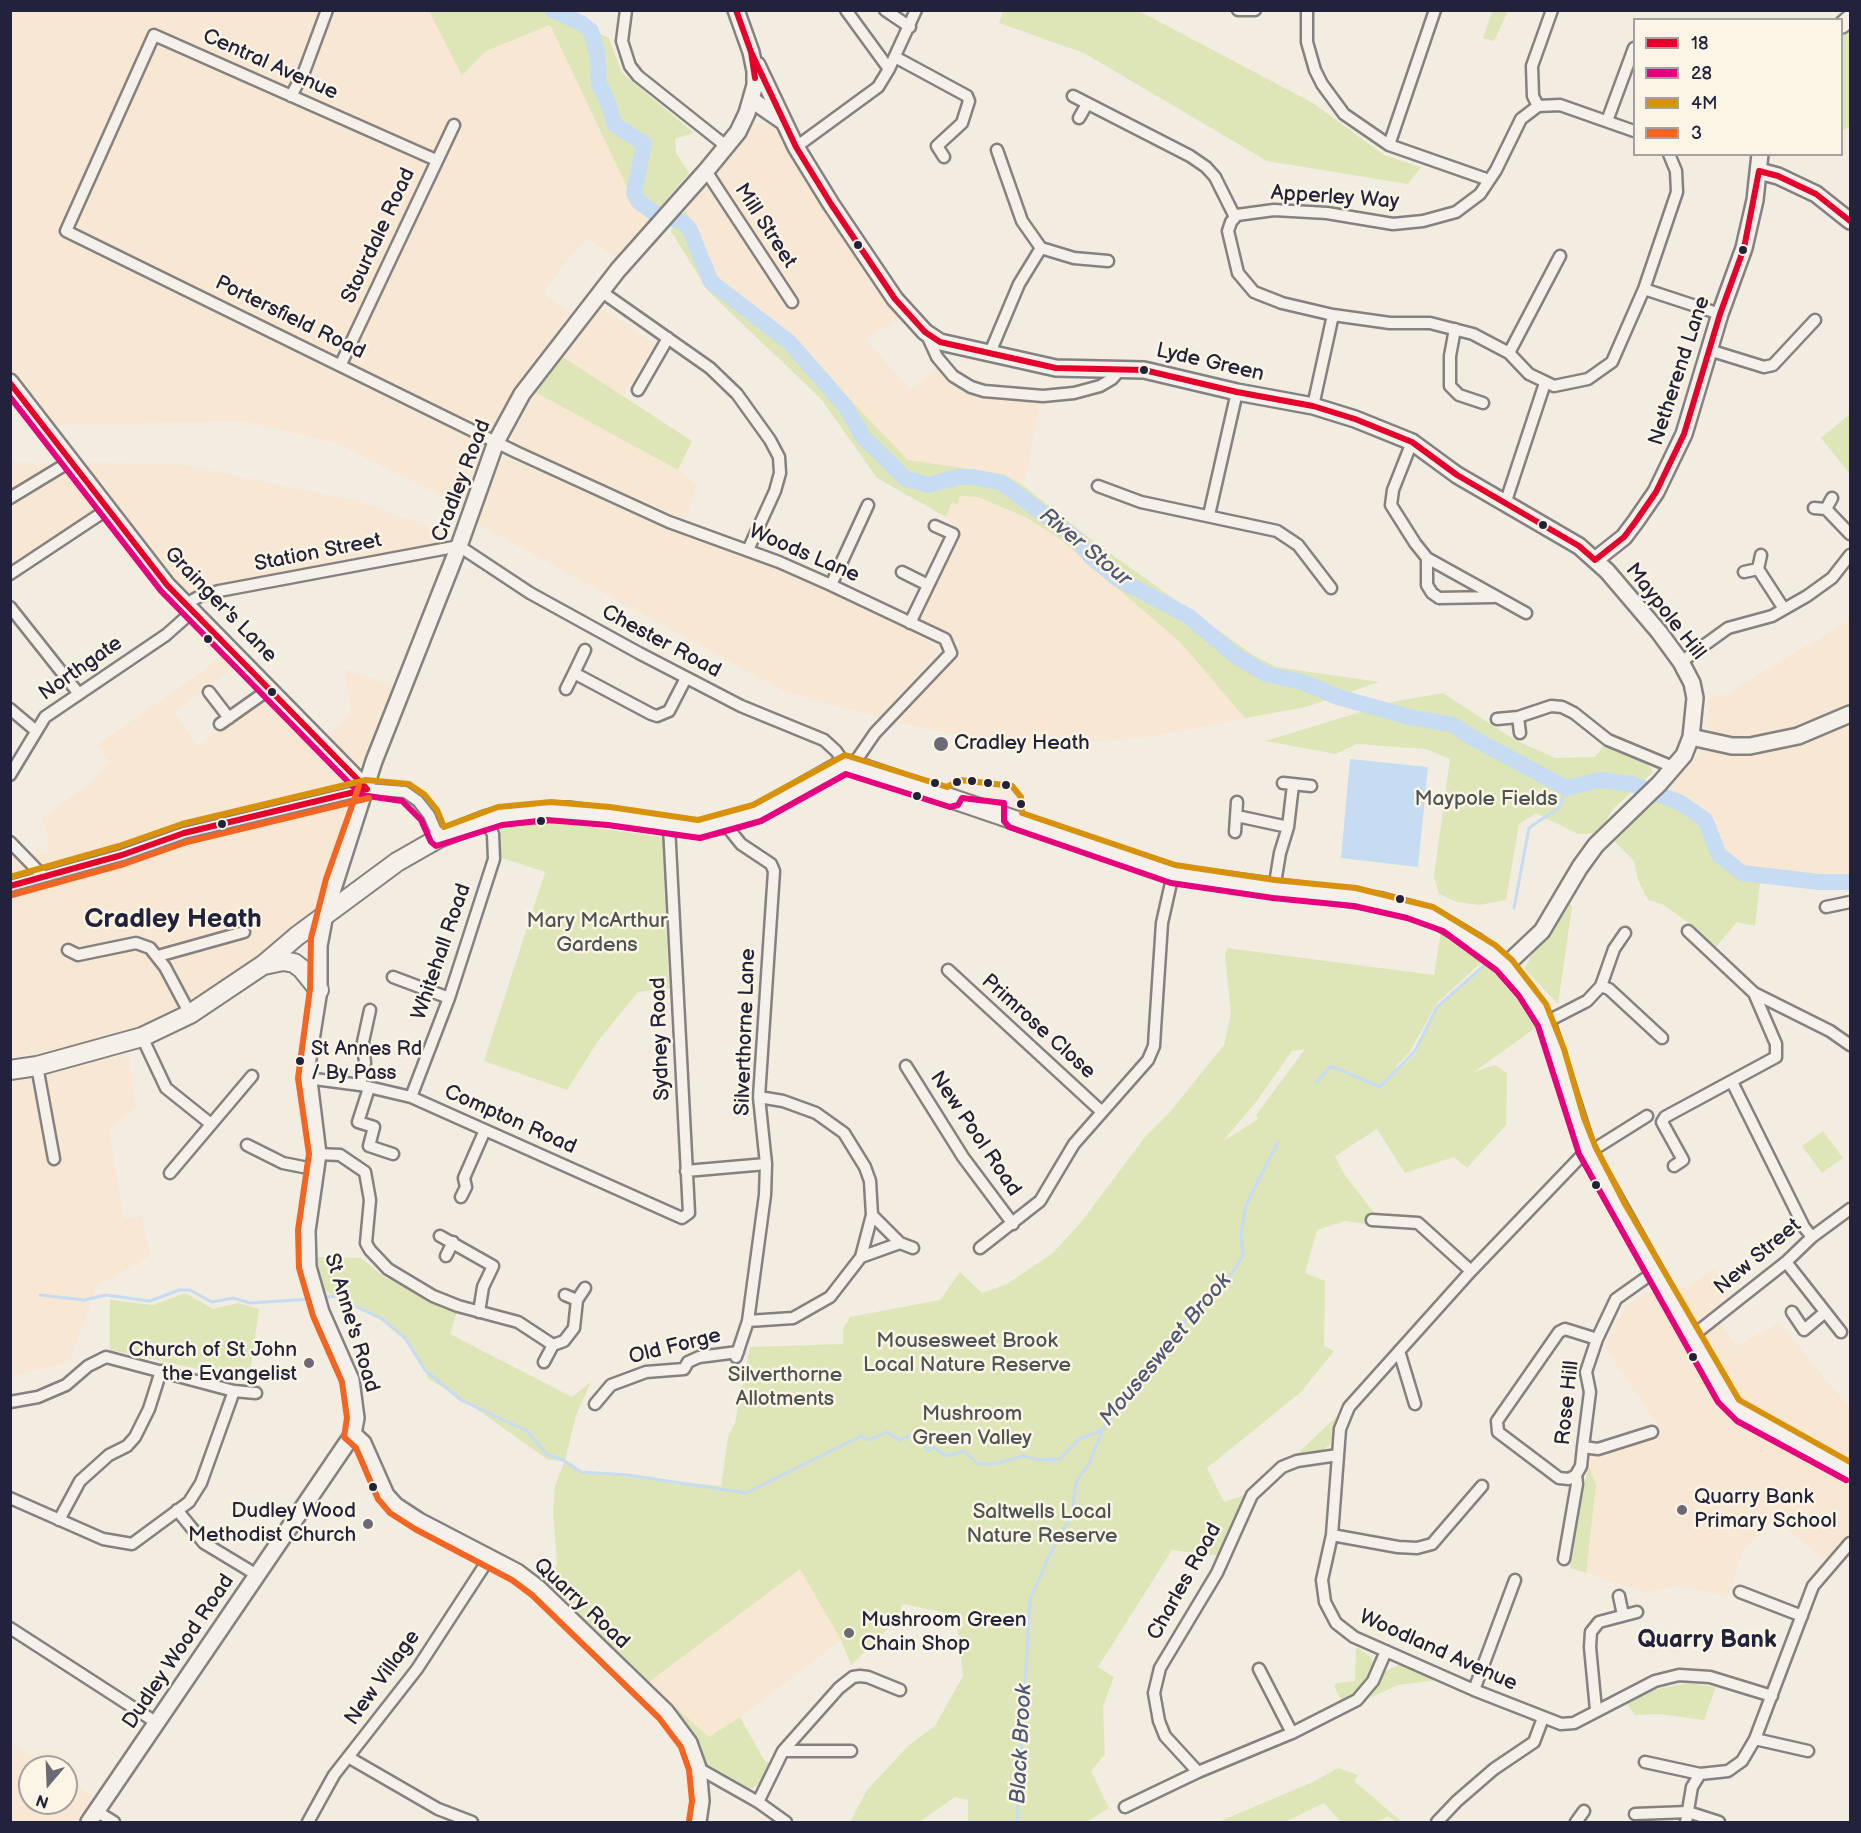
<!DOCTYPE html>
<style>
body{margin:0}
#map{position:relative;width:1861px;height:1833px;overflow:hidden;background:#f3ece0;font-family:"Balsamiq Sans",sans-serif}
canvas{display:block}
.frame{position:absolute;inset:0;border:12px solid #22223b;pointer-events:none}
.legend{position:absolute;left:1633px;top:18px;width:210px;height:138px;box-sizing:border-box;background:#fcf5e5;border:2px solid #a5a1a1;margin:0;padding:8px 10px;list-style:none;font-size:18px;color:#22223b}
.legend li{display:flex;align-items:center;gap:12px;height:30px}
.legend b{width:30px;border:2px solid #a5a1a1}
.north{position:absolute;left:18px;top:1755px;width:60px;height:60px;box-sizing:border-box;background:#fcf5e5;border:2px solid #a5a1a1;border-radius:50%;rotate:199deg;font-size:16px;font-weight:700;line-height:24px;text-align:center;color:#22223b}
.north::after{content:'';display:block;margin:auto;width:21px;height:27px;background:#6b6975;clip-path:polygon(50% 0,100% 100%,50% 72%,0 100%)}
</style>
<div id="map">
<canvas width="1861" height="1833"></canvas>
<div class="frame"></div>
<ul class="legend">
<li><b style="height:8px;background:#e4002b"></b>18</li>
<li><b style="height:8px;background:#e5007d"></b>28</li>
<li><b style="height:8px;background:#d79209"></b>4M</li>
<li><b style="height:8px;background:#f26522"></b>3</li>
</ul>
<div class="north">N</div>
</div>
<script>
const context = document.querySelector('canvas').getContext('2d');
context.lineJoin = 'round';
function fillPath(path, color) { context.fillStyle = color; context.fill(path, 'evenodd'); }
const poly = rows => new Path2D(rows.map(r => 'M' + r).join(''));
function stroke(path, color, width, dash) { context.strokeStyle = color; context.lineWidth = width; context.lineCap = dash ? 'butt' : 'round'; context.setLineDash(dash || []); context.stroke(path); }
function write(font, color, halo, rows, align = 'center') {
  context.font = font + ' "Balsamiq Sans",sans-serif'; context.lineWidth = 5; context.setLineDash([]); context.textBaseline = 'middle'; context.strokeStyle = halo; context.fillStyle = color; for (const [text, x, y, turn = 0] of rows) {
    context.save(); context.translate(x, y); context.rotate((+turn || 0) * Math.PI / 180); context.textAlign = isNaN(turn) ? turn : align; if (halo) context.strokeText(text, 0, 0); context.fillText(text, 0, 0); context.restore();
  }
}
const built = poly([
 [10,11,429,11,463,76,486,51,550,25,636,206,650,220,616,257,588,239,568,259,543,293,570,313,520,383,492,437,465,508,336,443,244,421,50,425,11,371],
 [752,124,772,124,903,316,865,339,910,389,938,369,964,392,979,396,1040,402,1024,486,1003,474,908,460,792,339,766,316,716,281,686,210,734,153],
 [600,307,655,344,623,396,563,357],
 [535,392,678,470,697,485,686,519,517,448,512,436],
 [498,460,516,462,579,486,817,585,891,618,940,650,879,717,784,691,476,523],
 [11,462,49,464,49,468,11,491],
 [80,462,183,465,358,501,443,532,439,547,185,593],
 [67,471,96,513,11,566,11,507],
 [960,496,978,497,1034,522,1060,539,1181,643,1306,707,1152,736,1073,744,1022,745,957,735,899,722,959,642,917,621,960,533,946,517,952,502],
 [1850,620,1850,879,1820,881,1742,874,1719,856,1705,820,1669,786,1703,749,1709,726,1708,697,1724,695],
 [221,655,235,667,175,711,197,747,264,696,355,787,353,811,315,916,170,1018,123,1035,11,1058,10,846,33,852,38,848,42,854,49,853,47,845,50,843,42,818,91,783,109,762,97,745,202,672],
 [344,669,394,686,365,767,357,766,327,736,351,713],
 [128,1054,136,1108,108,1129,124,1219,142,1216,150,1256,96,1287,70,1361,11,1377,11,1082],
 [1714,1269,1731,1299,1694,1330,1673,1295],
 [1655,1290,1694,1360,1728,1413,1724,1416,1850,1486,1850,1533,1825,1561,1776,1519,1743,1549,1728,1596,1679,1586,1646,1592,1570,1568,1590,1453,1663,1433,1604,1346,1625,1306],
 [1720,1321,1736,1347,1779,1322,1850,1409,1850,1468,1754,1412,1739,1399,1697,1337],
 [800,1569,841,1640,740,1717,709,1737,646,1684],
 [10,1743,47,1767,30,1767,30,1803,66,1803,66,1779,94,1796,76,1822,11,1822]
]);
const green = poly([
 [429,11,552,11,609,38,622,73,694,133,675,139,676,153,689,173,650,220,636,206,550,25,486,51,462,76],
 [1003,11,1139,11,1313,103,1384,155,1421,167,1408,184,1267,161,1084,53,999,23],
 [1492,11,1508,11,1494,41,1483,38],
 [1846,30,1850,30,1850,126,1842,131,1842,34],
 [686,210,716,281,766,316,792,339,908,460,1003,474,1024,486,1094,542,1253,655,1276,667,1379,682,1306,707,1245,718,1181,643,1060,539,1027,518,978,497,960,496,957,505,952,502,946,517,877,478,821,399,708,291,671,231],
 [563,357,692,441,678,470,535,392],
 [1850,414,1850,474,1821,438],
 [1443,693,1515,740,1555,758,1595,757,1603,746,1647,763,1653,772,1612,810,1599,833,1578,834,1536,813,1519,824,1506,900,1479,905,1457,902,1439,894,1434,876,1450,759,1426,749,1357,744,1336,754,1265,741,1397,701],
 [1663,796,1681,803,1705,820,1719,855,1742,873,1761,875,1755,926,1737,922,1714,949,1695,927,1662,904,1648,900,1638,880,1634,861,1611,838],
 [538,820,662,837,669,988,638,992,598,1041,567,1090,484,1061,545,872,499,857,501,829,503,826],
 [1568,902,1572,907,1558,1004,1525,969,1531,956],
 [1441,931,1483,961,1437,1003,1409,1053,1395,1067,1403,1066,1416,1053,1437,1006,1486,962,1514,984,1538,1026,1474,1072,1495,1065,1507,1073,1506,1125,1467,1168,1454,1157,1405,1173,1377,1129,1335,1156,1344,1174,1375,1214,1366,1224,1345,1221,1317,1230,1305,1273,1325,1281,1324,1346,1334,1351,1301,1392,1207,1468,1224,1502,1245,1495,1220,1556,1172,1550,1098,1667,1114,1677,1103,1706,1105,1754,1091,1771,1109,1808,1086,1822,968,1822,968,1800,955,1797,919,1822,850,1822,867,1790,909,1745,935,1726,963,1676,956,1615,903,1604,894,1623,851,1665,841,1640,800,1569,646,1684,541,1579,557,1565,553,1511,555,1485,565,1461,548,1460,474,1407,429,1379,405,1338,382,1319,334,1296,319,1286,315,1257,361,1258,384,1277,457,1312,450,1334,572,1397,591,1382,576,1415,565,1460,581,1472,721,1486,728,1437,735,1423,750,1347,843,1344,843,1329,850,1317,940,1300,960,1272,982,1293,1007,1284,1053,1253,1082,1221,1145,1137,1169,1113,1224,1045,1231,1013,1225,956,1227,948,1434,975],
 [1305,1049,1256,1115,1258,1119,1222,1142,1256,1102,1292,1051],
 [1823,1131,1843,1158,1822,1173,1802,1146],
 [185,1293,213,1309,238,1303,259,1309,249,1380,110,1350,110,1300,153,1305],
 [1337,1416,1330,1445,1324,1449,1294,1457],
 [1588,1464,1596,1485,1586,1573,1570,1568],
 [1356,1647,1370,1656,1373,1662,1371,1671,1352,1696,1342,1702,1334,1686,1337,1683,1355,1681],
 [1400,1664,1437,1680,1398,1685,1370,1698,1386,1671],
 [1687,1683,1716,1687,1704,1720,1659,1714,1635,1715,1627,1704,1653,1690],
 [676,1708,709,1737,740,1717,764,1760,771,1765,763,1780,749,1791,703,1765],
 [1338,1768,1358,1775,1354,1781,1402,1822,1396,1822,1388,1816,1376,1822,1341,1822,1324,1803,1285,1822,1218,1822,1313,1782]
]);
const water = poly([
 [1350,759,1428,767,1418,867,1341,858]
]);
const stream = poly([
 [1514,908,1529,828,1560,807,1566,788],
 [1316,1083,1331,1066,1380,1087,1415,1051,1437,1007,1487,963],
 [40,1295,84,1300,106,1295,150,1301,179,1290,190,1290,212,1302,233,1298,250,1303,312,1299],
 [322,1298,334,1296,382,1319,405,1338,425,1370,461,1400,527,1431,546,1454,565,1461,581,1472,628,1475,746,1493,861,1436,869,1440,887,1432,900,1440,916,1433,928,1451,934,1448,946,1456,964,1451,978,1464,995,1464,1023,1456,1039,1460,1060,1459,1079,1439,1102,1430,1187,1319,1212,1299,1230,1276,1243,1256,1241,1234,1246,1205,1278,1142],
 [1017,1822,1030,1600,1048,1558,1072,1514,1076,1482,1090,1462,1102,1431]
]);
const river = poly([
 [552,10,581,23,591,31,597,53,599,84,609,105,614,124,644,144,634,193,639,202,656,214,682,222,689,228,711,282,789,342,845,406,863,437,906,479,929,485,958,477,973,477,1002,483,1077,539,1090,556,1118,579,1188,616,1237,657,1266,674,1302,682,1338,697,1409,717,1453,725,1471,737,1566,788,1600,780,1632,784,1681,803,1705,820,1719,855,1742,873,1819,882,1850,882]
]);
const street = poly([
 [626,10,622,41,630,66,638,76,726,146],
 [846,10,889,69],
 [885,10,910,27],
 [1238,10,1255,10],
 [1307,10,1307,42,1315,70,1322,84,1344,114,1389,145,1489,180],
 [895,57,967,96,969,101,962,123,937,146,944,157],
 [291,96,304,72,327,10],
 [1073,96,1190,156,1206,167,1215,177,1235,217],
 [1538,106,1533,96,1532,66,1552,10],
 [1079,118,1087,104],
 [1607,121,1634,48],
 [1634,131,1560,105,1538,106,1521,119,1496,170,1480,194,1456,212,1423,221,1393,224,1327,213,1274,210,1237,215,1231,222,1228,231,1238,273,1254,292,1282,303,1333,315,1390,323,1430,323,1473,334,1509,353,1529,374,1554,386,1588,379,1612,362,1644,289],
 [1389,145,1435,10],
 [796,147,878,87,889,69,916,10],
 [1669,154,1676,171,1677,192,1644,289,1720,314],
 [436,160,154,35,66,231,516,452,669,522,779,562,831,585,945,639,951,653,875,733,853,765],
 [706,171,792,302],
 [1041,248,1074,258,1108,261],
 [602,292,710,368,737,394,770,440,779,457,780,473,775,491,748,550],
 [1455,329,1450,356,1450,386,1459,395,1483,403],
 [926,333,937,357,953,376,971,387,984,391,1043,396,1074,393,1100,386,1112,379,1121,369],
 [1709,350,1764,367,1773,365,1815,320],
 [1509,353,1560,256],
 [989,355,1019,284,1041,248,1022,221,997,150],
 [341,364,454,125],
 [638,390,668,338],
 [1313,406,1333,315],
 [1412,442,1393,490,1391,505,1415,543,1427,558,1526,613],
 [1098,486,1141,502,1277,531,1298,545,1331,588],
 [10,498,71,461],
 [1505,504,1545,383],
 [1814,508,1826,509,1832,498],
 [1826,509,1850,534],
 [1209,515,1237,392],
 [1427,558,1427,585,1432,593,1439,598,1493,597],
 [1758,569,1784,609],
 [902,572,928,585],
 [1744,572,1758,569,1761,555],
 [10,574,108,509],
 [831,585,868,505],
 [186,604,200,596,219,591,459,546,530,593,639,653,741,706,824,740,836,751,845,764],
 [10,607,79,694],
 [910,623,953,534,935,526],
 [585,650,574,673,651,714,657,716,669,711,686,678],
 [1681,662,1728,628,1772,616,1807,596,1832,578,1850,555],
 [566,689,574,673],
 [209,692,229,718],
 [10,709,35,730],
 [1518,717,1520,733],
 [1497,719,1518,717,1551,706,1562,707,1574,713,1608,740,1673,767],
 [220,724,271,688],
 [10,775,45,717,166,635,193,611],
 [1283,783,1311,786],
 [1237,816,1288,827],
 [725,824,741,844,771,864,774,871,759,1097,766,1164,765,1195,748,1321,736,1357],
 [1235,832,1237,802],
 [10,842,43,876],
 [10,886,122,855,184,833,367,789,405,792,418,801,429,815,439,838],
 [1274,889,1280,853,1288,827,1293,785],
 [1826,907,1850,902],
 [1688,931,1754,993,1830,1031,1850,1045],
 [68,950,78,955,136,943,150,948,165,967,190,1014],
 [158,956,244,932],
 [948,970,1102,1112],
 [393,977,449,998],
 [1601,986,1614,949,1625,933],
 [1546,1022,1587,1001,1601,986,1609,989,1662,1038],
 [142,1037,166,1088,211,1124],
 [37,1066,54,1159],
 [906,1066,963,1157,1013,1224],
 [307,1078,360,1085,411,1097,682,1218,689,1213,669,826],
 [1732,1082,1804,1227,1812,1237],
 [360,1085,365,1063,363,1042,370,1010],
 [369,1088,358,1122,374,1127,369,1146,393,1154],
 [411,1097,449,998,494,859,493,834,485,820],
 [247,1145,283,1163,318,1170],
 [1587,1150,1471,1271,1349,1407,1340,1429,1332,1535,1322,1580,1325,1602,1336,1623,1354,1637,1474,1690,1561,1724,1574,1723,1655,1681,1679,1675,1710,1677,1772,1696],
 [1588,1153,1647,1116],
 [318,1154,340,1155,365,1172,370,1200,366,1243,370,1250,388,1269,433,1296,458,1306,518,1322,553,1345,564,1341,574,1328,577,1300],
 [1674,1166,1683,1160,1662,1122,1665,1117,1776,1057,1776,1044,1754,993],
 [686,1171,766,1164],
 [170,1173,252,1076],
 [461,1197,466,1187,464,1178,485,1130],
 [872,1215,900,1243],
 [1372,1220,1418,1223,1471,1271],
 [440,1236,493,1266,483,1287,479,1312],
 [980,1248,1040,1201,1074,1144,1148,1060,1154,1046,1155,1029,1162,923,1173,874],
 [446,1256,453,1242],
 [861,1257,900,1243,913,1248],
 [1786,1262,1841,1332],
 [565,1295,577,1300,585,1288],
 [1792,1312,1804,1330,1824,1313],
 [748,1321,793,1318,830,1297,861,1257,872,1215,870,1181,865,1167,844,1133,816,1113,783,1101,759,1097],
 [1691,1337,1786,1262,1812,1237,1850,1209],
 [1399,1351,1415,1404],
 [544,1362,553,1345],
 [234,1391,256,1393],
 [10,1402,38,1397,66,1385,88,1366,106,1357,234,1391,201,1483,189,1502,132,1544,103,1539,10,1498],
 [595,1404,611,1385,646,1372,684,1369,688,1362,699,1357,738,1352],
 [1583,1447,1598,1449,1652,1432],
 [1338,1455,1297,1461,1282,1467,1252,1495,1217,1573,1160,1668,1154,1693,1159,1721,1165,1736,1198,1772,1292,1733,1357,1700,1373,1681,1386,1651],
 [1576,1475,1569,1479,1559,1478,1498,1432,1497,1421,1559,1332,1565,1329,1597,1339],
 [177,1510,204,1543,257,1575],
 [59,1520,80,1481,109,1455,127,1446,135,1437,149,1409,161,1371],
 [1332,1535,1398,1547,1417,1548,1432,1544,1482,1486],
 [1564,1559,1577,1484,1576,1475,1581,1466,1583,1447,1590,1392,1586,1372,1597,1339,1616,1299,1654,1272],
 [1740,1592,1802,1616],
 [1619,1596,1623,1615],
 [10,1628,157,1723],
 [1259,1669,1292,1733],
 [1474,1690,1515,1580],
 [1596,1710,1590,1647,1591,1632,1599,1622,1637,1612],
 [1755,1739,1808,1751],
 [783,1751,851,1751],
 [348,1757,438,1809,472,1822],
 [1645,1762,1700,1774,1728,1771,1742,1761,1755,1739,1813,1586,1850,1543],
 [698,1768,758,1802,786,1822],
 [758,1802,783,1751,839,1688,853,1677,860,1676,868,1677,900,1690],
 [1125,1807,1198,1772],
 [96,1811,114,1822],
 [1635,1814,1688,1812,1719,1822],
 [308,1822,334,1775,417,1669,490,1557],
 [1437,1822,1457,1801,1494,1769,1534,1742,1543,1718],
 [1576,1822,1584,1811],
 [1686,1822,1692,1787,1700,1774]
]);
const secondary = poly([
 [1842,25,1850,18],
 [757,65,796,147,831,204,895,299,925,332,940,342,1056,368,1144,370,1237,392,1313,406,1355,419,1412,442,1457,475,1579,546,1607,571,1659,632,1681,662,1692,683,1695,698,1691,737,1684,755,1659,784,1596,845,1580,867,1542,931,1505,966],
 [752,100,784,122],
 [1759,171,1778,176,1816,194,1850,221],
 [10,382,167,585,367,789],
 [1595,560,1624,537,1636,521,1656,492,1684,434,1720,314,1744,248,1755,200,1760,154],
 [1691,737,1732,746,1750,746,1798,736,1850,714],
 [353,1434,363,1443,386,1495,396,1506,419,1521,517,1572,538,1588,666,1712,689,1743,698,1768,701,1801,698,1822],
 [89,1822,353,1434,356,1418,351,1380,321,1312,308,1267,307,1231,318,1154,307,1065,319,990,319,946,325,914,374,761,459,546,496,442,522,394,618,270,706,171,738,132,747,113,755,85,755,71,751,52,736,10]
]);
const primary = poly([
 [264,965,283,961,294,963,302,969,319,990],
 [10,1070,37,1066,142,1037,190,1014,263,965,297,936,397,862,439,838,485,820,500,816,568,811,698,829,725,824,757,813,836,768,845,764,853,765,1173,874,1382,902,1430,915,1477,943,1505,966,1526,991,1546,1022,1587,1150,1725,1397,1742,1414,1850,1472]
]);
const bus1 = poly([
 [736,10,751,52,755,78],
 [751,52,796,147,831,204,895,299,925,332,940,342,1056,368,1144,370,1237,392,1313,406,1355,419,1412,442,1457,475,1579,546,1595,560,1624,537,1636,521,1656,492,1684,434,1720,314,1744,248,1759,171,1778,176,1816,194,1850,221],
 [10,383,167,585,367,789,184,833,122,855,10,886]
]);
const bus2 = poly([
 [10,397,161,591,361,795,402,801,421,820,431,842,436,846,502,825,547,820,608,825,700,838,761,821,846,774,950,807,958,805,962,798,1004,803,1004,821,1009,827,1171,883,1273,898,1354,906,1407,918,1443,931,1496,970],
 [1498,972,1519,996,1538,1026,1579,1154,1718,1402,1737,1421,1846,1480]
]);
const bus3 = poly([
 [10,877,119,846,182,824,366,780,409,784,425,795,437,810,444,827,498,807,551,802,610,807,698,820,753,805,845,755,947,787,960,780,1012,786,1021,797,1022,813,1175,865,1275,880,1356,888,1433,907,1495,945,1512,960,1546,1004,1564,1049,1584,1118,1595,1146,1625,1204,1739,1400,1850,1462]
]);
const bus4 = poly([
 [359,786,326,879,311,938,310,989,298,1078,309,1154,298,1230,299,1268,313,1316,342,1382,347,1418,344,1437,356,1448,378,1499,390,1513,415,1529,512,1580,532,1595,659,1718,681,1747,689,1770,692,1801,689,1821],
 [12,895,124,864,187,842,369,798]
]);
const markers = [
 [858,245,5,"#22223b"],
 [1743,250,5,"#22223b"],
 [1144,370,5,"#22223b"],
 [1543,525,5,"#22223b"],
 [208,639,5,"#22223b"],
 [272,692,5,"#22223b"],
 [941,744,8,"#6b6975"],
 [972,781,5,"#22223b"],
 [957,782,5,"#22223b"],
 [935,783,5,"#22223b"],
 [988,783,5,"#22223b"],
 [1006,785,5,"#22223b"],
 [917,796,5,"#22223b"],
 [1021,804,5,"#22223b"],
 [541,821,5,"#22223b"],
 [222,824,5,"#22223b"],
 [1400,899,5,"#22223b"],
 [300,1061,5,"#22223b"],
 [1596,1185,5,"#22223b"],
 [1693,1357,5,"#22223b"],
 [309,1363,6,"#6b6975"],
 [373,1487,5,"#22223b"],
 [1682,1510,6,"#6b6975"],
 [368,1524,6,"#6b6975"],
 [849,1633,6,"#6b6975"]
];
const busNames = [
 ["St Annes Rd",311,1050],
 ["/ By Pass",311,1074]
];
const streetNames = [
 ["Central Avenue",270,65,24],
 ["Apperley Way",1335,198,4],
 ["Mill Street",765,226,57],
 ["Stourdale Road",379,236,-65],
 ["Portersfield Road",290,318,26],
 ["Lyde Green",1210,363,13],
 ["Netherend Lane",1680,371,-72],
 ["Cradley Road",462,481,-69],
 ["Station Street",318,553,-11],
 ["Woods Lane",804,554,23],
 ["Grainger's Lane",220,605,46],
 ["Maypole Hill",1665,612,52],
 ["Chester Road",661,642,28],
 ["Northgate",81,669,-35],
 ["Whitehall Road",442,952,-71],
 ["Primrose Close",1038,1027,42],
 ["Silverthorne Lane",746,1032,-88],
 ["Sydney Road",661,1039,-92],
 ["Compton Road",510,1120,24],
 ["New Pool Road",975,1134,56],
 ["New Street",1758,1257,-40],
 ["St Anne's Road",351,1323,73],
 ["Old Forge",675,1347,-14],
 ["Rose Hill",1568,1403,-84],
 ["Charles Road",1185,1582,-61],
 ["Quarry Road",581,1604,43],
 ["Woodland Avenue",1438,1651,24],
 ["Dudley Wood Road",179,1652,-56],
 ["New Village",383,1678,-54]
];
const poiNames = [
 ["Cradley Heath",954,744],
 ["Church of St John",297,1351,"right"],
 ["the Evangelist",297,1375,"right"],
 ["Quarry Bank",1694,1498],
 ["Primary School",1694,1522],
 ["Dudley Wood",356,1512,"right"],
 ["Methodist Church",356,1536,"right"],
 ["Mushroom Green",861,1621],
 ["Chain Shop",861,1645]
];
const parkNames = [
 ["Maypole Fields",1486,800],
 ["Mary McArthur",597,922],
 ["Gardens",597,946],
 ["Mousesweet Brook",967,1342],
 ["Local Nature Reserve",967,1366],
 ["Silverthorne",785,1376],
 ["Allotments",785,1400],
 ["Mushroom",972,1415],
 ["Green Valley",972,1439],
 ["Saltwells Local",1042,1513],
 ["Nature Reserve",1042,1537]
];
const waterNames = [
 ["River Stour",1085,548,39],
 ["Mousesweet Brook",1166,1350,-50],
 ["Black Brook",1022,1744,-87]
];
const quarterNames = [
 ["Quarry Bank",1707,1641]
];
const districtNames = [
 ["Cradley Heath",173,920]
];
fillPath(built, '#f7e7d3');
fillPath(green, '#dee6b8');
fillPath(water, '#c5dcf2');
stroke(stream, '#c5dcf2', 3);
stroke(river, '#c5dcf2', 16);
stroke(street, '#848181', 15);
stroke(secondary, '#848181', 20);
stroke(primary, '#848181', 22);
stroke(street, '#f5f1ea', 10);
stroke(secondary, '#f5f1ea', 15);
stroke(primary, '#f5f1ea', 18);
stroke(bus1, '#e4002b', 6);
stroke(bus2, '#e5007d', 6);
stroke(bus3, '#d79209', 6);
stroke(bus4, '#f26522', 6);
for (const [x, y, r, color] of markers) { const dot = new Path2D(); dot.arc(x, y, r, 0, 2 * Math.PI); context.fillStyle = color; context.fill(dot); stroke(dot, '#fcf5e5', 2); }
write('20px', '#22223b', '#fcf5e5', busNames, 'left');
write('21px', '#22223b', '#fcf5e5', streetNames);
write('21px', '#22223b', '#fcf5e5', poiNames, 'left');
write('21px', '#4d5252', '#fcf5e5', parkNames);
write('italic 22px', '#4d5874', '#fcf5e5', waterNames);
write('bold 24px', '#22223b', '#fcf5e5', quarterNames);
write('bold 27px', '#22223b', '#fcf5e5', districtNames);
</script>
